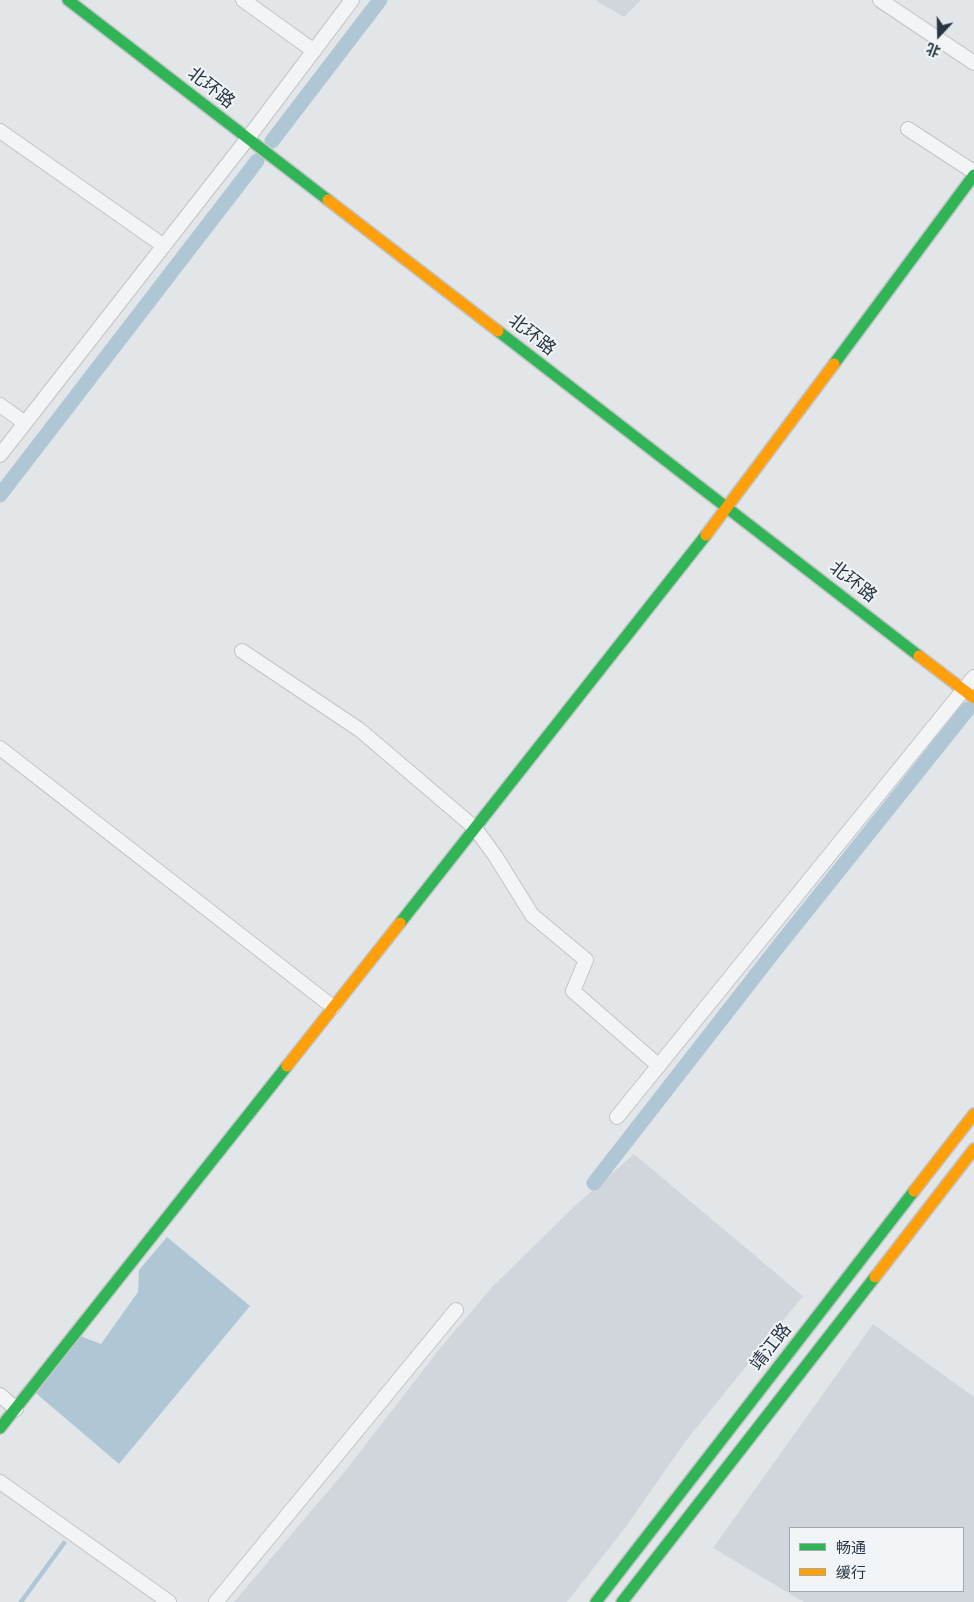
<!DOCTYPE html>
<meta charset="utf-8">
<style>
body{margin:0}
#map{position:relative;width:974px;height:1602px;overflow:hidden;background:#e3e6e9;font-family:Figtree,"Noto Sans SC",sans-serif}
canvas{display:block}
.legend{position:absolute;left:789px;top:1527px;width:175px;height:65px;box-sizing:border-box;background:#f1f5f8;border:1px solid #a1a9b0;margin:0;padding:6px 9px;list-style:none;font-size:15px;color:#283644}
.legend li{display:flex;align-items:center;gap:10px;height:25px}
.legend b{width:25px;border:1px solid #a1a9b0}
.north{position:absolute;left:914px;top:10px;width:50px;height:50px;-webkit-text-stroke:4px #f1f5f8;paint-order:stroke;rotate:201deg;font-size:14px;font-weight:700;line-height:20px;text-align:center;color:#283644}
.north::after{content:'';display:block;margin:auto;width:18px;height:22px;background:#283644;clip-path:polygon(50% 0,100% 100%,50% 72%,0 100%)}
</style>
<div id="map">
<canvas width="974" height="1602"></canvas>
<ul class="legend">
<li><b style="height:6px;background:#30b455"></b>畅通</li>
<li><b style="height:6px;background:#ff9f0a"></b>缓行</li>
</ul>
<div class="north">北</div>
</div>
<script>
const context = document.querySelector('canvas').getContext('2d');
context.lineJoin = 'round';
function fillPath(path, color) { context.fillStyle = color; context.fill(path, 'evenodd'); }
const poly = rows => new Path2D(rows.map(r => 'M' + r).join(''));
function stroke(path, color, width, dash) { context.strokeStyle = color; context.lineWidth = width; context.lineCap = dash ? 'butt' : 'round'; context.setLineDash(dash || []); context.stroke(path); }
function write(font, color, halo, rows, align = 'center') {
  context.font = font + ' Figtree,"Noto Sans SC",sans-serif'; context.lineWidth = 4; context.setLineDash([]); context.textBaseline = 'middle'; context.strokeStyle = halo; context.fillStyle = color; for (const [text, x, y, turn = 0] of rows) {
    context.save(); context.translate(x, y); context.rotate((+turn || 0) * Math.PI / 180); context.textAlign = isNaN(turn) ? turn : align; if (halo) context.strokeText(text, 0, 0); context.fillText(text, 0, 0); context.restore();
  }
}
const built = poly([
 [595,0,641,0,624,17],
 [634,1154,803,1296,685,1442,625,1528,567,1602,234,1602,346,1470,441,1347,493,1286,580,1201],
 [873,1324,974,1397,974,1602,804,1602,713,1548],
 [790,1528,963,1528,963,1591,790,1591]
]);
const water = poly([
 [167,1237,250,1306,119,1464,31,1389,75,1334,101,1344,138,1292,139,1270]
]);
const stream = poly([
 [21,1602,64,1543]
]);
const canal = poly([
 [272,141,380,0],
 [0,495,257,161],
 [594,1183,777,948,968,709]
]);
const street = poly([
 [243,0,314,51],
 [880,0,974,63],
 [908,129,974,172],
 [0,131,164,246],
 [0,405,25,423],
 [0,455,248,138,352,0],
 [242,651,360,730,475,828,496,857,532,915,586,960,573,991,659,1066],
 [0,748,333,1007],
 [617,1117,974,677],
 [0,1395,16,1409],
 [0,1482,169,1602],
 [216,1602,456,1310]
]);
const fast = poly([
 [68,0,328,200],
 [498,331,919,656],
 [834,364,974,175],
 [400,923,706,535],
 [0,1428,287,1066],
 [596,1602,914,1191],
 [622,1602,875,1277]
]);
const slow = poly([
 [328,200,498,331],
 [706,535,834,364],
 [919,656,974,698],
 [287,1066,400,923],
 [914,1191,974,1114],
 [875,1277,974,1149]
]);
const streetNames = [
 ["北环路",211,88,38],
 ["北环路",532,335,38],
 ["北环路",853,582,38],
 ["靖江路",771,1347,-52]
];
fillPath(built, '#d1d6dc');
fillPath(water, '#afc7d5');
stroke(stream, '#afc7d5', 4.5);
stroke(canal, '#afc7d5', 15);
stroke(street, '#c1c4c7', 16);
stroke(fast, '#c1c4c7', 14);
stroke(slow, '#c1c4c7', 14);
stroke(street, '#f3f4f5', 14);
stroke(fast, '#30b455', 11);
stroke(slow, '#ff9f0a', 11);
write('18px', '#283644', '#f1f5f8', streetNames);
</script>
